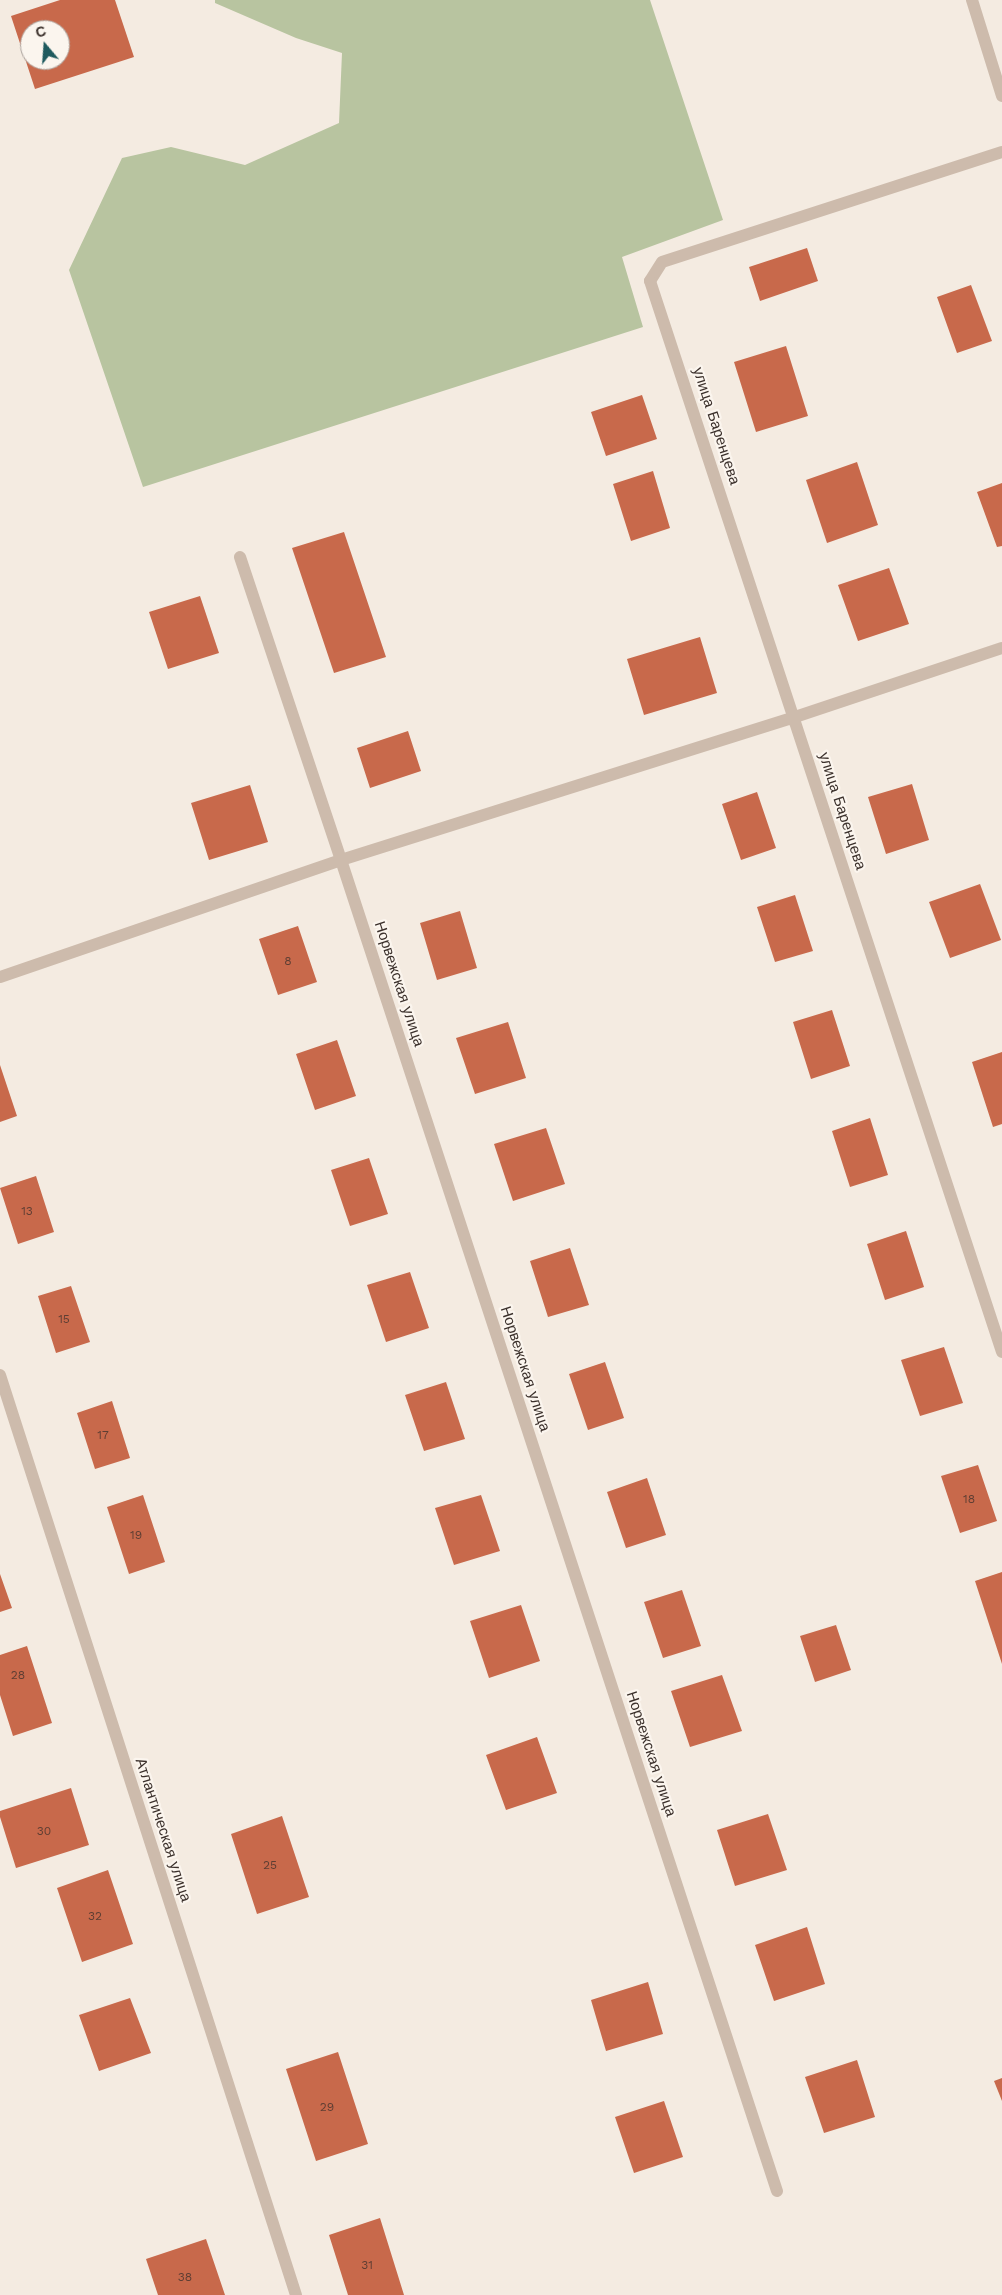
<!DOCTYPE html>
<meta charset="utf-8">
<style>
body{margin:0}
#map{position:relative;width:1002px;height:2295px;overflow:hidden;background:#f4ebe1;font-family:"Work Sans",sans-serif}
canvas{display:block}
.north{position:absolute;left:20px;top:20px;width:50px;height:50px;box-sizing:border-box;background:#fbf5ee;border:1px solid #aea6a0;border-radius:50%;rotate:342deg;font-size:14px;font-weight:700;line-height:20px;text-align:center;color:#3b302b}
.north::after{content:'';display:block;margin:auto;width:18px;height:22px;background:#1f5a5e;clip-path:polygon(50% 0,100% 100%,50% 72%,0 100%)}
</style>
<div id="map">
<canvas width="1002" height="2295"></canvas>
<div class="north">С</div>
</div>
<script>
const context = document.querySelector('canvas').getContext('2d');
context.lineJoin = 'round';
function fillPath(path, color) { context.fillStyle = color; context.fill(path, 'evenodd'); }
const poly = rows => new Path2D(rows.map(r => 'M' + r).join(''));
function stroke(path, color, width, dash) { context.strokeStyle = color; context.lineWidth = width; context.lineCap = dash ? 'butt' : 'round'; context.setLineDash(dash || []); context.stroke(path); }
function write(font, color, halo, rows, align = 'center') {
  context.font = font + ' "Work Sans",sans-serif'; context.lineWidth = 4.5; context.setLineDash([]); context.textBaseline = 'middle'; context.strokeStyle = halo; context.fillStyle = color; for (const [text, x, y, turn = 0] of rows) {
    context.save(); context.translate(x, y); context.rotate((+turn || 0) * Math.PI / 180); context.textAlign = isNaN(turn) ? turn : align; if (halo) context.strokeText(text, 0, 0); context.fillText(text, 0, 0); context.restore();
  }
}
const green = poly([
 [215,0,650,0,723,220,622,257,643,327,143,487,69,270,122,158,171,147,245,165,339,123,342,53,296,38,215,3]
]);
const building = poly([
 [60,0,115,0,134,57,35,89,11,16],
 [30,30,60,30,60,60,30,60],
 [807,248,818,281,760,301,749,267],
 [971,285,992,341,957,353,937,297],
 [786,346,808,416,756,432,734,362],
 [642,395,657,439,606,456,591,412],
 [857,462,878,525,827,543,806,480],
 [653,471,670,528,631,541,613,484],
 [1002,483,1002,546,997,547,977,492],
 [344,532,386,657,334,673,292,548],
 [889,568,909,624,858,641,838,585],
 [200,596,219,653,168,669,149,612],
 [700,637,717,693,644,715,627,659],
 [408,731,421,771,370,788,357,748],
 [912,784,929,840,886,854,868,797],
 [250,785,268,842,209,860,191,803],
 [757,792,776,848,741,860,722,804],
 [980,884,1001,940,950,958,929,902],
 [795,895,813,951,775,962,757,907],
 [460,911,477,968,437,980,420,923],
 [298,926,317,982,278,995,259,939],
 [832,1010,850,1066,811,1079,793,1022],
 [508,1022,526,1078,475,1094,456,1038],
 [337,1040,356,1096,315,1110,296,1054],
 [1002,1052,1002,1124,993,1127,972,1062],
 [0,1065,17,1116,0,1122],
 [870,1118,888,1175,850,1187,832,1131],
 [546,1128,565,1184,513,1201,494,1144],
 [369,1158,388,1214,350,1226,331,1170],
 [36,1176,54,1232,18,1244,0,1188],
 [906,1231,924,1287,885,1300,867,1244],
 [570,1248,589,1305,548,1317,530,1261],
 [410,1272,429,1328,386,1342,367,1285],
 [71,1286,90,1342,56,1353,38,1296],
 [944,1347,963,1403,920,1416,901,1360],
 [605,1362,624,1418,588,1430,569,1374],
 [446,1382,465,1439,424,1451,405,1395],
 [112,1401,130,1458,95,1469,77,1413],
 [978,1465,997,1521,960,1533,941,1476],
 [647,1478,666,1535,626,1548,607,1492],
 [143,1495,165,1562,129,1574,107,1507],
 [481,1495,500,1551,454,1565,435,1508],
 [1002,1572,1002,1664,975,1581],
 [0,1574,12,1608,0,1612],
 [682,1590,701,1646,663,1658,644,1602],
 [521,1605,540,1661,489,1678,470,1621],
 [836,1625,851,1670,815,1682,800,1636],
 [27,1646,52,1723,13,1736,0,1695,0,1655],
 [722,1675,742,1731,690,1747,671,1691],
 [537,1737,557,1793,506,1810,486,1755],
 [71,1788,89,1845,16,1868,0,1817,0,1811],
 [768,1814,787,1870,735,1886,717,1830],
 [282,1816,309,1897,257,1914,231,1834],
 [108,1870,133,1944,82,1962,57,1888],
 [807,1927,825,1984,774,2001,755,1945],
 [648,1982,663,2034,606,2051,591,2000],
 [130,1998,151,2053,99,2071,79,2015],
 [338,2052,368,2144,316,2161,286,2069],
 [857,2060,875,2117,824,2133,805,2077],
 [1002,2078,1002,2101,994,2081],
 [664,2101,683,2157,634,2173,615,2117],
 [380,2218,404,2295,348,2295,329,2235],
 [206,2239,225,2295,158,2295,146,2259]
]);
const lane = poly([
 [972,0,1002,96],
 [650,281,662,262,1002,152]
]);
const street = poly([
 [650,281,1002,1352],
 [240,557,341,860,777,2191],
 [0,977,341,860,795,717,1002,648],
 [0,1375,296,2295]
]);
const numberNames = [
 ["8",288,961],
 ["13",27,1211],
 ["15",64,1319],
 ["17",103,1435],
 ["18",969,1499],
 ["19",136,1535],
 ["28",18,1675],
 ["30",44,1831],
 ["25",270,1865],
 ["32",95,1916],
 ["29",327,2107],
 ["31",367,2265],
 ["38",185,2277]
];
const streetNames = [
 ["улица Баренцева",716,426,72],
 ["улица Баренцева",842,811,72],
 ["Норвежская улица",399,984,72],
 ["Норвежская улица",525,1369,72],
 ["Норвежская улица",651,1754,72],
 ["Атлантическая улица",163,1830,72]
];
fillPath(green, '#b8c4a0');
fillPath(building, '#c8694b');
stroke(lane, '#cdbbac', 12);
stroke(street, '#cdbbac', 12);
write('12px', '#5e3e33', null, numberNames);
write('15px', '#3b302b', '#fbf5ee', streetNames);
</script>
